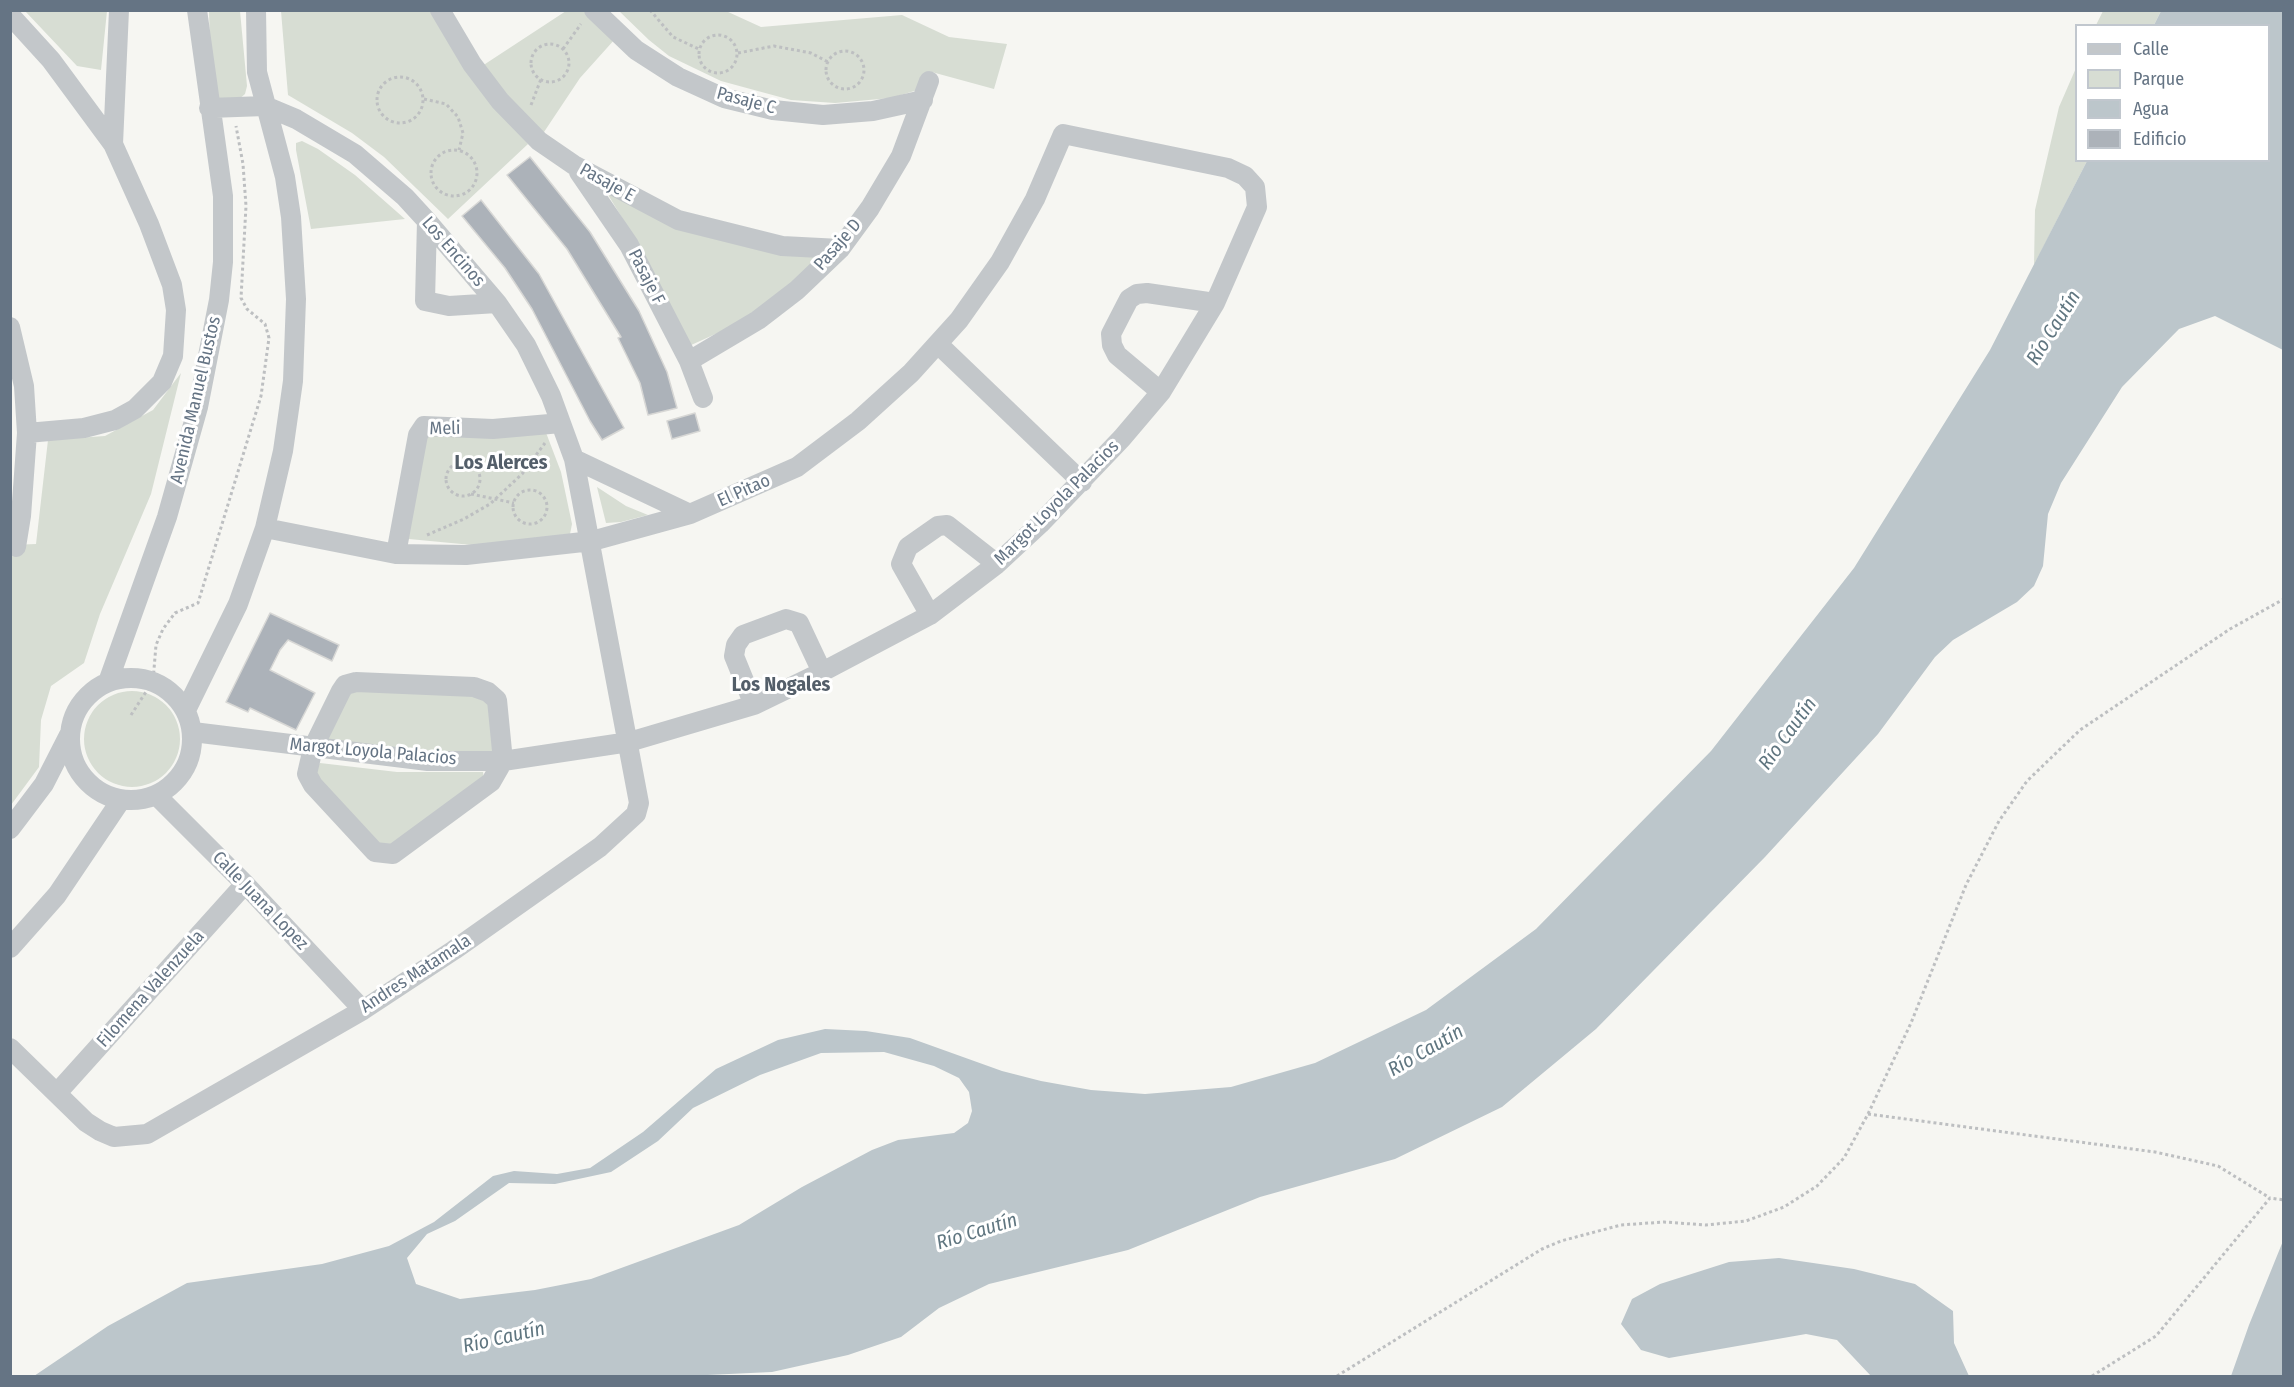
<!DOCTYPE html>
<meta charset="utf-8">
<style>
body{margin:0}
#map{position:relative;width:2294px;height:1387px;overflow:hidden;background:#f6f6f2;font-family:"Fira Sans Condensed",sans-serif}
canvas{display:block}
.frame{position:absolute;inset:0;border:12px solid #657484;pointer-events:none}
.legend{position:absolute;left:2075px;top:24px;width:195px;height:138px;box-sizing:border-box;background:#fff;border:2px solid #c1c7ce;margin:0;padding:8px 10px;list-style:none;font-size:18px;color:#657484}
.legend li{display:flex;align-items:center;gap:12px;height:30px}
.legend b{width:30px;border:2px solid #c1c7ce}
</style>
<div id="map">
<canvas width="2294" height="1387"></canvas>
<div class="frame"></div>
<ul class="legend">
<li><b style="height:8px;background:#c3c7ca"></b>Calle</li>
<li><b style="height:16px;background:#d7ddd3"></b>Parque</li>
<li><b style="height:16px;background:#bcc6cb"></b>Agua</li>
<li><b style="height:16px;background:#acb2b9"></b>Edificio</li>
</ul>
</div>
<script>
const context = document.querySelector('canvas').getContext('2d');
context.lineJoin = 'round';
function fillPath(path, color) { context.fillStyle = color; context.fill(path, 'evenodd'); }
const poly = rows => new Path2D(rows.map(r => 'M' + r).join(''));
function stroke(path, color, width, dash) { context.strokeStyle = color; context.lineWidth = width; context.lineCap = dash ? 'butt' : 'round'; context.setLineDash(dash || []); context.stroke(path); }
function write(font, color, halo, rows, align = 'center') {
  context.font = font + ' "Fira Sans Condensed",sans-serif'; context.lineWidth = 6; context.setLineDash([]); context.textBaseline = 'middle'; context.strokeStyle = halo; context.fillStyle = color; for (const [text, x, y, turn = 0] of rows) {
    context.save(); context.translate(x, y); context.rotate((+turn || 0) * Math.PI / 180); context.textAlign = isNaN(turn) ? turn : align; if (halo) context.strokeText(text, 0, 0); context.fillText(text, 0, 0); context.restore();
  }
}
const green = poly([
 [25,11,107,11,101,70,77,66],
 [209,11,240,11,247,86,245,94,238,100,222,101,215,96,211,82],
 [281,11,431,11,528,144,448,219,384,157,352,133,288,95],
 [566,11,587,11,615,39,580,78,542,135,479,68],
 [619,11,726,11,761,27,902,15,949,37,1007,44,994,89,928,71,921,89,891,98,835,103,791,100,721,81,669,56,649,40],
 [2103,11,2103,10,2161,11,2154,25,2096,25],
 [2076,68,2076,160,2087,161,2034,265,2035,210,2059,107],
 [302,141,318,149,355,175,405,219,311,229,296,150,296,143],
 [607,193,669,224,827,254,784,294,731,327,689,346,639,246],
 [181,373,151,494,100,614,84,663,51,686,41,720,39,767,11,805,11,545,36,544,48,440,105,436,153,410],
 [545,430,561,472,572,524,570,534,472,545,409,539,405,541,425,435],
 [597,487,626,506,648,515,621,522,606,523],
 [349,690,478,694,488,698,496,752,420,754,327,740],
 '84 739a48 48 0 1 1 96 0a48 48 0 1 1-96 0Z',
 [320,763,397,772,483,772,484,780,392,848,377,842,312,770]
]);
const water = poly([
 [2161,11,2283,11,2283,350,2215,316,2179,329,2122,387,2061,483,2048,514,2043,566,2034,586,2017,602,1953,640,1935,657,1878,734,1765,857,1596,1029,1502,1107,1395,1159,1260,1197,1128,1250,989,1284,939,1308,901,1337,848,1355,772,1372,686,1376,34,1376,108,1326,187,1283,322,1264,389,1246,434,1222,493,1176,514,1171,557,1174,590,1168,643,1132,716,1069,778,1040,825,1029,866,1031,910,1038,1002,1071,1041,1081,1091,1090,1145,1094,1231,1087,1315,1063,1426,1010,1536,929,1711,751,1854,568,1990,350,2087,161,2268,160,2268,26,2154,25],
 [884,1052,934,1066,959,1078,969,1092,972,1111,968,1123,954,1133,898,1140,872,1150,802,1187,739,1225,591,1279,535,1290,460,1299,416,1284,407,1258,427,1234,455,1221,509,1183,555,1184,611,1172,658,1141,693,1108,760,1075,821,1053],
 [2283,1241,2283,1376,2231,1376,2249,1325],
 [1779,1258,1854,1269,1915,1284,1953,1311,1954,1343,1969,1376,1871,1376,1837,1340,1806,1334,1669,1358,1641,1350,1621,1324,1632,1299,1660,1284,1729,1262]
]);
const building = poly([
 [530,157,590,232,639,311,667,372,677,408,648,415,640,383,618,338,621,337,567,249,507,175,530,157],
 [481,200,539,274,624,428,602,440,590,421,532,309,505,268,462,216,481,200],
 [695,413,700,431,672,439,667,421,695,413],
 [270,613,339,645,332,661,288,640,280,650,270,670,315,693,296,730,250,708,248,712,226,702,270,613]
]);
const path = poly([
 [650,10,673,37,699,49],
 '699 54a19 19 0 1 1 38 0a19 19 0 1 1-38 0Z',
 '531 63a19 19 0 1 1 38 0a19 19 0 1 1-38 0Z',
 [563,49,581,24],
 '826 70a19 19 0 1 1 38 0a19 19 0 1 1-38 0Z',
 [738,53,774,46,811,53,828,62],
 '377 100a23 23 0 1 1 46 0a23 23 0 1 1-46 0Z',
 [424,99,446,104,458,117,463,133,459,150],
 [531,105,541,79],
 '431 173a23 23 0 1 1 46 0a23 23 0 1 1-46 0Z',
 '446 479a17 17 0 1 1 34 0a17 17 0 1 1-34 0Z',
 '513 507a17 17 0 1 1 34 0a17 17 0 1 1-34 0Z',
 [471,494,514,503],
 [427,535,464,519,490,504,522,474,545,443],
 [131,715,153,681,156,645,163,629,175,613,198,603,261,396,269,338,265,324,247,309,241,298,246,206,243,164,236,126],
 [1868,1114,2155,1152,2218,1166,2270,1198],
 [1337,1376,1542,1249,1561,1241,1621,1225,1664,1222,1706,1225,1746,1221,1784,1207,1817,1186,1844,1158,1868,1114,1911,1023,1966,885,1999,821,2027,781,2080,730,2230,629,2284,599],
 [2092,1376,2156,1336,2270,1198,2284,1200]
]);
const minor = poly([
 [440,10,472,64,500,101,539,141,574,165,678,220,782,246,840,249],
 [594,10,636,50,678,77,724,98,773,110,823,115,873,111,923,100],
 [10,15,51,60,113,144,149,224,172,285,176,310,173,356,162,382,135,409,115,420,84,428,27,433],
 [113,144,119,10],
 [579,172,629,245,689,361,703,398],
 [427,221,425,301,449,306,497,303],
 [10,327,24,386,27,433,21,516,16,547],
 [938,344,1082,482],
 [689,361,758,320,797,290,840,249,870,208,901,156,929,81],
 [1161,392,1117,355,1112,345,1111,334,1129,299,1137,294,1147,293,1215,303],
 [574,459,690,514],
 [396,554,418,435,424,426,493,429,561,423],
 [930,615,901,564,908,547,938,526,947,525,997,564],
 '70 739a61 61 0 1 1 122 0a61 61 0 1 1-122 0Z',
 [108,682,167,517,198,407,219,300,223,262,223,196,197,10],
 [356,682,474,687,488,692,497,700,503,761,491,782,393,854,375,852,313,785,307,774,313,748,341,691,345,685,356,682],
 [754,705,734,656,736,645,743,635,786,619,799,623,822,672],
 [186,710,238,604,265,528,283,451,293,381,296,299,291,217,285,177,257,72,256,10],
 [193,732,428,761,503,761,629,742,754,705,822,672,930,615,997,564,1040,524,1122,438,1161,392,1215,303,1257,207,1255,187,1245,176,1228,168,1063,134,1035,199,1000,262,959,320,911,373,858,421,797,467,690,514,592,541,466,555,396,554,265,528],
 [156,795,245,884,363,1010],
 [10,829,44,784,69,735],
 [10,948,57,895,121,800],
 [10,1048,86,1122,100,1131,114,1137,147,1134,363,1010,454,950,600,847,636,814,639,803,574,459,551,396,526,345,497,303,427,221,405,197,355,154,296,119,265,106,209,108],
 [57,1093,245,884]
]);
const streetNames = [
 ["Pasaje C",746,101,15],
 ["Pasaje E",607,183,29],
 ["Pasaje D",838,245,-49],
 ["Los Encinos",453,252,49],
 ["Pasaje F",646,277,63],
 ["Avenida Manuel Bustos",196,400,-77],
 ["Meli",445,429,-1],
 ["El Pitao",744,491,-24],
 ["Margot Loyola Palacios",1057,503,-45],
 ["Margot Loyola Palacios",373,752,5],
 ["Calle Juana Lopez",260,901,46],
 ["Andres Matamala",416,974,-33],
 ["Filomena Valenzuela",151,989,-48]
];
const waterNames = [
 ["Río Cautín",2054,328,-58],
 ["Río Cautín",1788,734,-54],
 ["Río Cautín",1426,1051,-30],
 ["Río Cautín",977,1232,-17],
 ["Río Cautín",504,1338,-13]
];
const neighbourhoodNames = [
 ["Los Alerces",501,463],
 ["Los Nogales",781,685]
];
fillPath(green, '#d7ddd3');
fillPath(water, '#bcc6cb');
fillPath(building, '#acb2b9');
stroke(building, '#d7d7d5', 1.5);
stroke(path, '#bdbfc1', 3, [3, 3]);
stroke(minor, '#c3c7ca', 20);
write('18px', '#657484', '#fff', streetNames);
write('italic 20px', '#607680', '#fff', waterNames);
write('bold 20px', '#535e69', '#fff', neighbourhoodNames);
</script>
